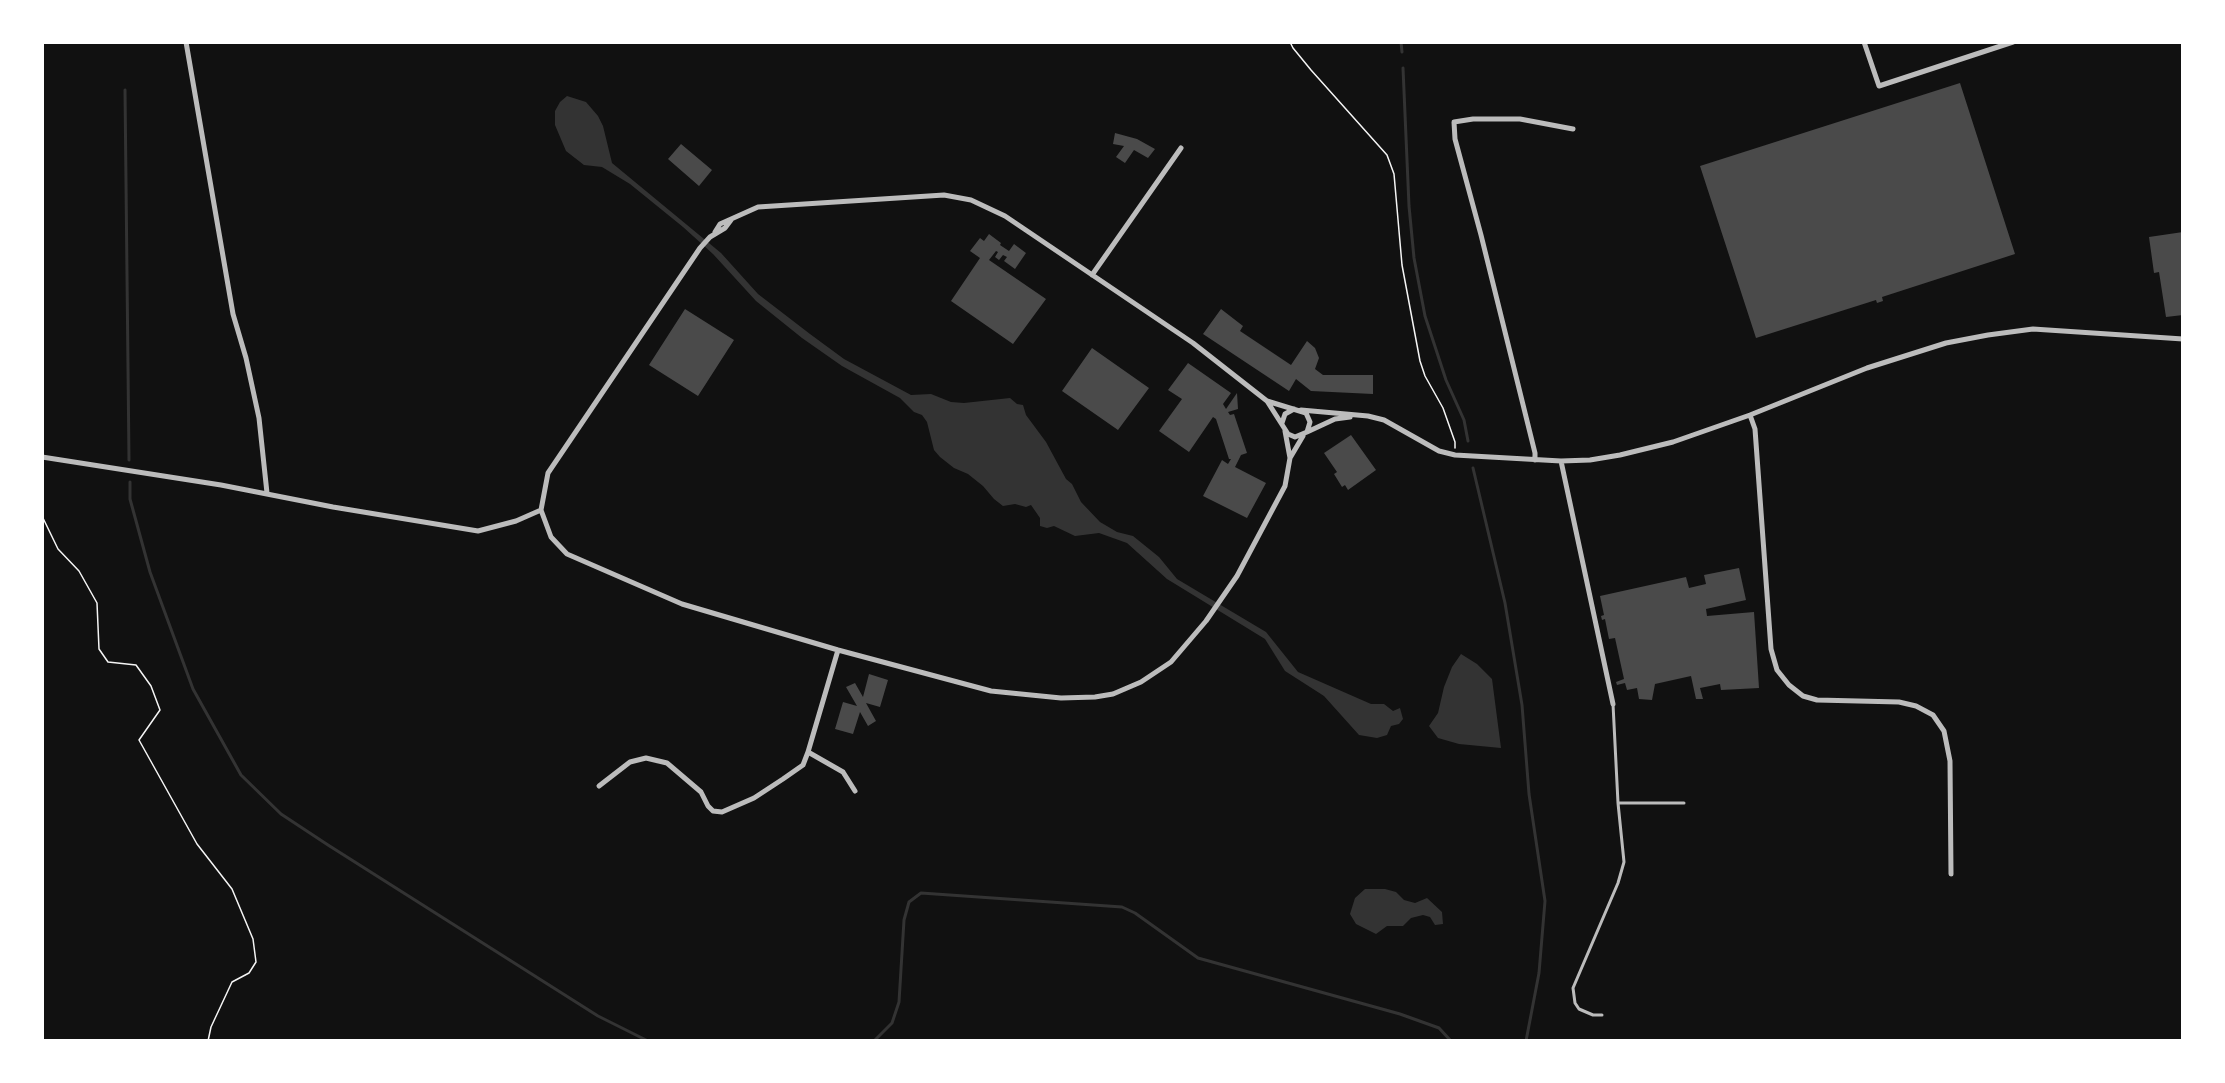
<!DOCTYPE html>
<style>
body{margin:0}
#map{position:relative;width:2225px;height:1083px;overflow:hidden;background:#111;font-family:Raleway,sans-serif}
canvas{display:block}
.frame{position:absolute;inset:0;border:44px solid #fff;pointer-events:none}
</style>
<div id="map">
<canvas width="2225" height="1083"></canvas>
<div class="frame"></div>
</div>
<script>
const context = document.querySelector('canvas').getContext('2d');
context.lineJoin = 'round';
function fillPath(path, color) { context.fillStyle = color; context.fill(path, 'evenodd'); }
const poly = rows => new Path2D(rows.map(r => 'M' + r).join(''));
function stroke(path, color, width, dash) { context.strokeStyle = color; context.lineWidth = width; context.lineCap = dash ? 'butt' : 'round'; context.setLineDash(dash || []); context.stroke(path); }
const water = poly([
 [567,96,586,102,598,116,603,126,612,163,721,253,758,294,810,334,844,359,911,395,931,394,951,402,964,403,1010,398,1017,404,1023,405,1026,415,1046,442,1066,479,1072,484,1081,502,1100,522,1117,532,1133,536,1159,557,1177,579,1266,632,1298,672,1371,704,1384,704,1393,711,1400,708,1403,719,1399,724,1391,726,1387,735,1377,738,1359,735,1324,696,1285,671,1265,639,1167,579,1127,543,1099,533,1075,536,1054,526,1047,528,1040,526,1040,518,1031,505,1026,507,1015,504,1003,506,994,499,983,486,968,474,954,468,940,457,934,450,927,422,922,415,914,412,900,398,842,366,802,338,756,301,713,254,683,227,630,184,602,167,584,165,566,151,555,125,555,111,560,102],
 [1461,654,1477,664,1492,679,1501,748,1459,744,1438,738,1429,726,1438,713,1444,687,1452,667],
 [1365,889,1385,889,1396,892,1404,900,1415,903,1427,898,1442,912,1443,924,1435,925,1430,917,1423,915,1411,918,1403,926,1387,926,1376,934,1356,924,1350,914,1355,898]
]);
const stream = poly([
 [1401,42,1402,52],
 [1403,68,1409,206,1414,258,1425,316,1446,380,1464,420,1468,441],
 [125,90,129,460],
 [1473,468,1505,603,1522,705,1529,794,1545,901,1539,973,1526,1041],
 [130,482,130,499,150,572,193,689,241,775,281,814,328,845,598,1016,648,1041],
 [874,1041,892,1023,899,1002,904,920,909,902,921,893,1122,907,1135,913,1198,958,1400,1014,1439,1028,1451,1041]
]);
const building = poly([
 [1960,83,2015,254,1882,297,1883,301,1877,303,1876,300,1756,338,1700,166],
 [1115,133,1137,139,1155,149,1148,158,1134,150,1125,163,1116,157,1124,146,1113,144],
 [681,144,712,170,699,186,668,159],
 [2183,232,2183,315,2166,317,2159,272,2154,273,2149,237],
 [989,234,1001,243,1000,245,1009,251,1014,244,1026,253,1015,269,1004,261,1007,257,1003,255,999,260,995,257,998,252,996,251,989,260,1046,299,1013,344,951,301,980,258,970,251,980,238,984,241],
 [685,309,734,340,698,396,649,365],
 [1221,309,1243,326,1240,331,1291,365,1307,341,1315,348,1319,358,1315,369,1323,375,1373,375,1373,394,1311,391,1296,379,1289,391,1203,334],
 [1092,348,1149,388,1118,430,1062,391],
 [1188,363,1231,393,1223,404,1226,409,1237,393,1238,409,1228,412,1230,415,1234,414,1247,453,1241,455,1235,467,1266,483,1247,518,1203,496,1222,460,1228,464,1231,459,1229,459,1216,419,1213,417,1189,452,1159,431,1182,399,1168,390],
 [1351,435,1376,470,1348,490,1345,485,1342,487,1334,474,1337,472,1324,453],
 [1739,568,1746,600,1706,609,1707,616,1754,612,1759,688,1721,690,1720,684,1700,688,1703,699,1696,699,1691,676,1655,684,1652,700,1639,699,1637,688,1627,690,1625,683,1617,685,1616,682,1624,679,1615,638,1609,639,1605,619,1602,620,1601,616,1604,615,1600,596,1686,577,1689,588,1706,584,1704,575],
 [869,674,888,680,880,707,866,703,876,721,868,726,860,712,853,734,835,729,843,702,857,706,846,687,855,683,863,697]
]);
const path = poly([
 [1290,42,1293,48,1311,70,1387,155,1394,174,1402,265,1420,361,1425,376,1443,408,1455,442,1455,448],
 [42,516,58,549,79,571,97,603,99,649,108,662,136,665,151,686,160,710,139,740,197,844,232,889,253,939,256,962,249,973,232,982,211,1027,208,1041]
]);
const service = poly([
 [1613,704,1618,803,1684,803],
 [1602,1015,1593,1015,1579,1009,1575,1003,1573,988,1618,883,1624,862,1618,803]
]);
const minor = poly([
 [186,42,233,314,246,358,259,418,267,493],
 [1864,42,1879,86,2013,42],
 [731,220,725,228,710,237,700,248,548,473,541,510,551,537,567,554,682,604,838,650,991,691,1061,698,1095,697,1113,694,1141,682,1171,662,1206,621,1237,576,1285,486,1290,458,1285,431],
 [715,232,720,224,758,207,944,195,971,200,1005,216,1193,343,1267,401,1288,434,1295,437,1307,432,1310,422,1306,413,1267,401],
 [1092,275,1181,148],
 [1301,410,1368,416,1384,420,1439,451,1455,455,1561,461,1590,460,1620,455,1673,442,1750,415,1867,368,1946,343,1988,335,2033,329,2183,339],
 [1750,415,1755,429,1771,649,1777,670,1789,685,1803,696,1817,700,1899,702,1916,706,1933,715,1944,731,1950,761,1951,874],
 [1282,423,1285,414,1294,409],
 [1307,432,1335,419,1350,417],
 [42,457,221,485,333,507,478,531,516,521,541,510],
 [1290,458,1303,436],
 [1535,460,1535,453,1481,235,1455,139,1454,122,1473,119,1520,119,1573,129],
 [1561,461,1613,704],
 [838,650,808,752,843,772,855,791],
 [599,786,630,762,646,758,667,763,701,792,708,806,713,811,722,812,754,798,783,779,803,765,808,752]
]);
fillPath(water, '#333');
stroke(stream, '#333', 3);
fillPath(building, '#4a4a4a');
stroke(path, '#f5f5f5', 1.5);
stroke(service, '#bcbcbc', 3);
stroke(minor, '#bcbcbc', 5);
</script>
